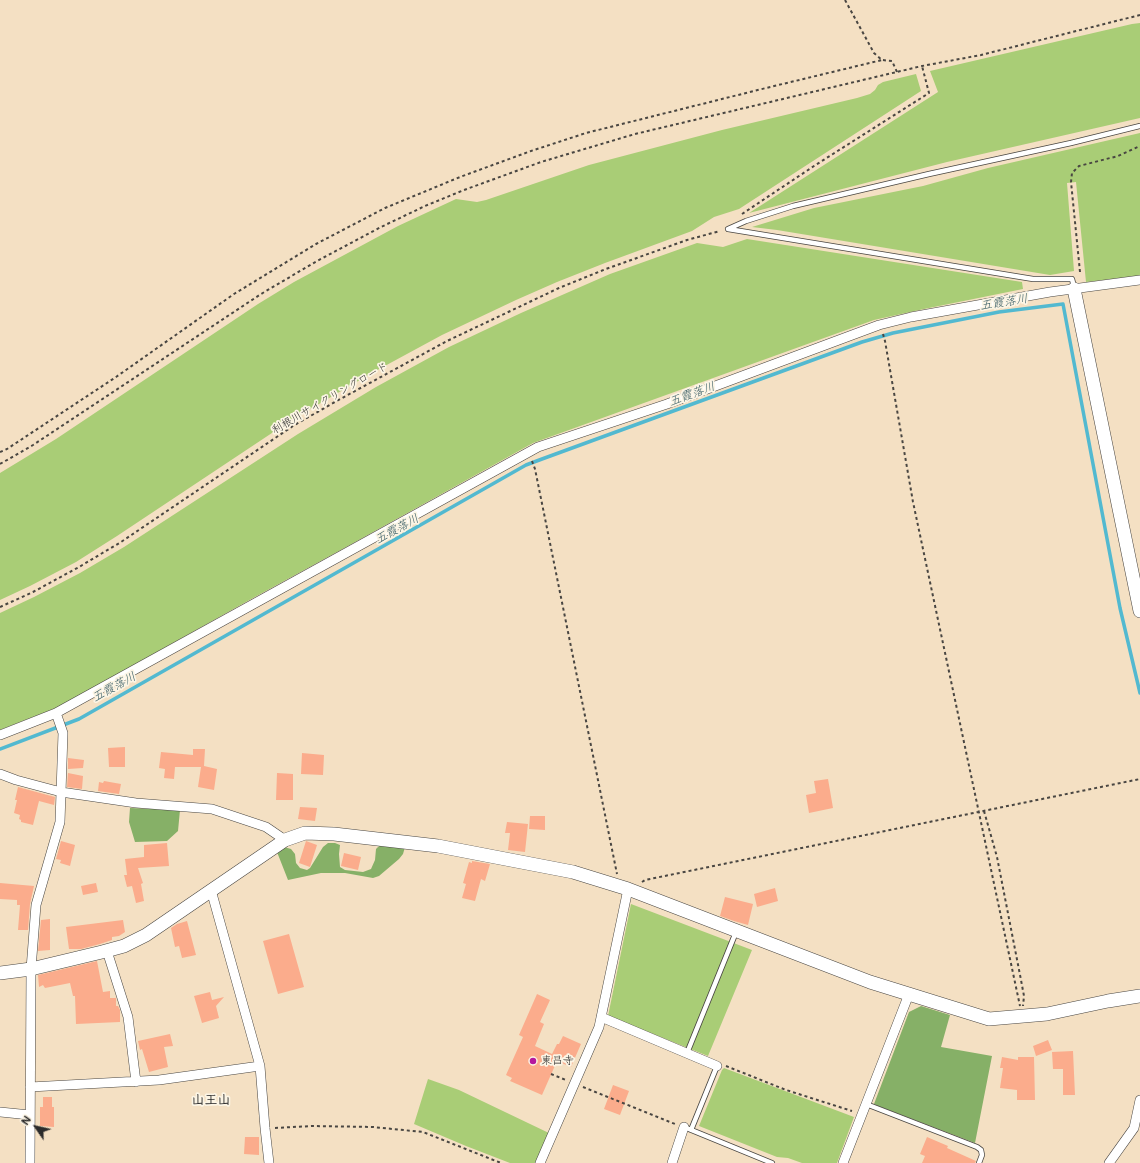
<!DOCTYPE html>
<meta charset="utf-8">
<style>
body{margin:0}
#map{position:relative;width:1140px;height:1163px;overflow:hidden;background:#f4e0c3;font-family:Mali,sans-serif}
canvas{display:block}
.north{position:absolute;left:16px;top:1107px;width:40px;height:40px;-webkit-text-stroke:3px #fcf5e5;paint-order:stroke;rotate:304deg;font-size:11px;font-weight:700;line-height:16px;text-align:center;color:#2b2b2b}
.north::after{content:'';display:block;margin:auto;width:14px;height:18px;background:#2b2b2b;clip-path:polygon(50% 0,100% 100%,50% 72%,0 100%)}
</style>
<div id="map">
<canvas width="1140" height="1163"></canvas>
<div class="north">N</div>
</div>
<script>
const context = document.querySelector('canvas').getContext('2d');
context.lineJoin = 'round';
function fillPath(path, color) { context.fillStyle = color; context.fill(path, 'evenodd'); }
const poly = rows => new Path2D(rows.map(r => 'M' + r).join(''));
function stroke(path, color, width, dash) { context.strokeStyle = color; context.lineWidth = width; context.lineCap = dash ? 'butt' : 'round'; context.setLineDash(dash || []); context.stroke(path); }
function write(font, color, halo, rows, align = 'center') {
  context.font = font + ' Mali,"Klee One",sans-serif'; context.lineWidth = 3.5; context.setLineDash([]); context.textBaseline = 'middle'; context.strokeStyle = halo; context.fillStyle = color; for (const [text, x, y, turn = 0] of rows) {
    context.save(); context.translate(x, y); context.rotate((+turn || 0) * Math.PI / 180); context.textAlign = isNaN(turn) ? turn : align; if (halo) context.strokeText(text, 0, 0); context.fillText(text, 0, 0); context.restore();
  }
}
const green = poly([
 [1140,23,1140,118,947,162,749,213,938,92,930,71,1132,24],
 [916,74,921,91,739,209,714,217,692,231,605,263,557,282,516,300,442,335,370,374,290,421,117,536,76,562,30,586,0,600,0,473,56,439,258,304,294,282,398,226,456,199,477,202,486,200,589,165,722,130,857,98,870,94,875,90,878,85,883,82],
 [1140,133,1140,276,1086,282,1076,182,1067,183,1074,271,1050,275,777,230,752,227,814,208,923,186,988,168],
 [747,239,1022,282,1023,289,924,309,874,320,533,443,348,546,253,598,61,706,0,730,0,613,34,597,80,573,124,547,298,434,376,387,449,347,521,313,610,274,697,243,723,247],
 [631,904,752,950,708,1056,608,1016],
 [724,1068,854,1117,837,1163,802,1163,788,1158,777,1157,699,1126,722,1070],
 [428,1079,459,1090,551,1134,537,1163,510,1163,466,1146,414,1124]
]);
const forest = poly([
 [130,808,180,810,178,831,167,841,135,842,129,822],
 [328,843,335,843,340,845,339,854,340,867,345,870,363,872,371,869,375,860,376,849,378,847,383,844,405,847,403,854,399,859,379,876,373,878,345,873,321,873,288,880,277,852,284,847,291,849,295,854,296,863,300,868,307,870,310,868,323,847],
 [921,1006,950,1015,941,1047,992,1056,975,1143,878,1106,874,1104,909,1012]
]);
const stream = poly([
 [0,749,79,719,526,465,542,459,862,342,893,333,999,312,1063,304,1120,608,1140,693]
]);
const building = poly([
 [125,747,125,767,109,767,108,748],
 [193,749,205,749,204,766,217,769,214,790,198,787,201,767,175,767,174,779,164,778,165,769,159,768,161,752,193,755],
 [302,753,324,755,323,775,301,774],
 [68,758,84,760,83,768,68,769],
 [68,773,83,776,82,789,67,787],
 [277,773,293,774,293,800,276,800],
 [828,779,833,808,809,813,806,795,816,793,814,781],
 [104,781,121,784,119,794,98,791,99,782,103,783],
 [18,787,55,797,54,805,39,801,33,825,21,822,21,820,19,819,20,815,14,813,17,800,15,800],
 [300,807,317,808,315,821,298,819],
 [530,816,545,816,545,830,529,829],
 [507,822,528,824,525,852,508,850,510,833,505,833],
 [61,841,75,845,70,866,60,863,61,860,56,859],
 [306,841,317,845,310,867,299,863],
 [167,843,169,866,138,868,143,883,141,884,144,901,136,903,132,886,127,887,124,875,127,875,125,859,144,857,144,845],
 [344,853,361,857,358,870,341,866],
 [472,861,490,864,485,881,481,879,475,901,462,898,466,884,463,883,469,862,472,863],
 [0,883,34,886,30,904,28,930,18,930,20,905,17,905,17,900,0,899],
 [96,883,98,892,83,895,81,886],
 [775,888,778,901,757,907,754,894],
 [725,897,753,904,748,925,734,921,720,916],
 [50,919,50,950,38,951,41,920],
 [123,920,125,932,119,936,112,937,112,940,100,944,81,949,69,949,66,927],
 [187,921,196,955,182,958,179,946,175,947,171,928,177,924],
 [289,934,304,987,278,994,263,941],
 [97,961,103,992,110,991,110,998,116,998,116,1006,118,1006,120,1010,120,1022,76,1024,75,996,73,996,70,983,45,988,43,985,39,987,38,975],
 [210,992,212,1000,224,997,216,1006,219,1018,202,1023,194,996],
 [537,994,550,1000,540,1022,544,1024,535,1046,552,1054,557,1044,559,1044,563,1036,581,1044,571,1067,557,1061,542,1095,510,1081,512,1078,506,1075,523,1037,519,1035],
 [170,1034,173,1046,164,1047,168,1067,149,1072,142,1049,140,1050,138,1041],
 [1048,1040,1052,1050,1036,1056,1033,1046],
 [1073,1051,1075,1095,1063,1095,1063,1069,1053,1069,1052,1052],
 [1002,1057,1018,1060,1018,1057,1034,1057,1035,1100,1017,1100,1017,1090,1000,1088,1003,1068,1000,1068],
 [613,1085,629,1091,620,1115,604,1109],
 [43,1097,52,1097,52,1107,54,1107,54,1127,40,1126,40,1107,43,1107],
 [245,1137,259,1137,259,1155,244,1154],
 [927,1137,948,1146,947,1148,976,1161,975,1163,922,1163,925,1156,920,1154]
]);
const path = poly([
 [845,0,874,53,882,60,892,61,897,72],
 [742,214,814,166,929,93,922,66],
 [1080,272,1071,182,1072,173,1079,166,1118,156,1140,146],
 [883,334,885,341,913,502,1020,1006],
 [0,452,7,449,116,377,234,294,316,244,385,208,460,177,531,151,586,133,766,88,882,60],
 [532,461,535,469,617,874],
 [0,464,33,445,261,294,317,261,381,227,425,206,464,190,541,162,635,134,922,66,981,55,1136,16,1140,15],
 [0,607,33,592,79,567,121,542,293,426,333,403,447,341,559,288,606,269,687,240,720,231],
 [984,811,997,857,1021,980,1024,996,1023,1006],
 [642,882,645,880,1140,779],
 [726,1066,786,1090,852,1111],
 [551,1074,566,1080],
 [583,1087,675,1124],
 [275,1128,312,1126,373,1127,423,1132,501,1163]
]);
const lane = poly([
 [728,229,746,221,793,206,929,174,1071,143,1140,126],
 [728,229,1033,279,1072,279,1074,287],
 [687,1053,736,932],
 [866,1104,977,1147,981,1150,982,1155,979,1163],
 [684,1127,772,1163],
 [691,1130,717,1066]
]);
const street = poly([
 [0,735,56,713,538,447,667,404,879,325,911,317,1050,292,1140,280],
 [0,774,16,780,61,792,136,803,212,809,266,827,285,840],
 [211,890,260,1066,265,1128,269,1163],
 [107,951,128,1017,136,1082],
 [601,1017,717,1066],
 [30,1087,159,1080,260,1066],
 [0,1112,30,1115],
 [30,1163,31,969,36,905,60,822,63,733,56,713],
 [540,1163,599,1027,628,889],
 [672,1163,684,1127],
 [843,1163,909,994],
 [1109,1163,1134,1128,1140,1100]
]);
const secondary = poly([
 [1074,289,1140,611],
 [0,973,31,969,102,952,124,946,146,935,285,840,305,833,334,834,438,846,573,872,628,889,870,982,989,1019,1047,1014,1108,1001,1140,996]
]);
const markers = [
 [533,1061,4,"#b5179e"]
];
const streetNames = [
 ["利根川サイクリングロード",330,398,-30]
];
const poiNames = [
 ["東昌寺",541,1061]
];
const waterNames = [
 ["五霞落川",1004,302,-9],
 ["五霞落川",692,394,-20],
 ["五霞落川",397,529,-29],
 ["五霞落川",114,687,-29]
];
const quarterNames = [
 ["山王山",211,1100]
];
fillPath(green, '#a9cd76');
fillPath(forest, '#86b067');
stroke(stream, '#52b9d0', 3.5);
fillPath(building, '#fbac8c');
stroke(lane, '#494642', 6);
stroke(street, '#494642', 10);
stroke(secondary, '#494642', 14);
stroke(path, '#494642', 2, [3, 3]);
stroke(lane, '#fff', 4.5);
stroke(street, '#fff', 9);
stroke(secondary, '#fff', 13);
for (const [x, y, r, color] of markers) { const dot = new Path2D(); dot.arc(x, y, r, 0, 2 * Math.PI); context.fillStyle = color; context.fill(dot); stroke(dot, '#fcf5e5', 1.5); }
write('11px', '#2b2b2b', '#fcf5e5', streetNames);
write('11px', '#2b2b2b', '#fcf5e5', poiNames, 'left');
write('italic 12px', '#395d65', '#fcf5e5', waterNames);
write('bold 13px', '#2b2b2b', '#fcf5e5', quarterNames);
</script>
